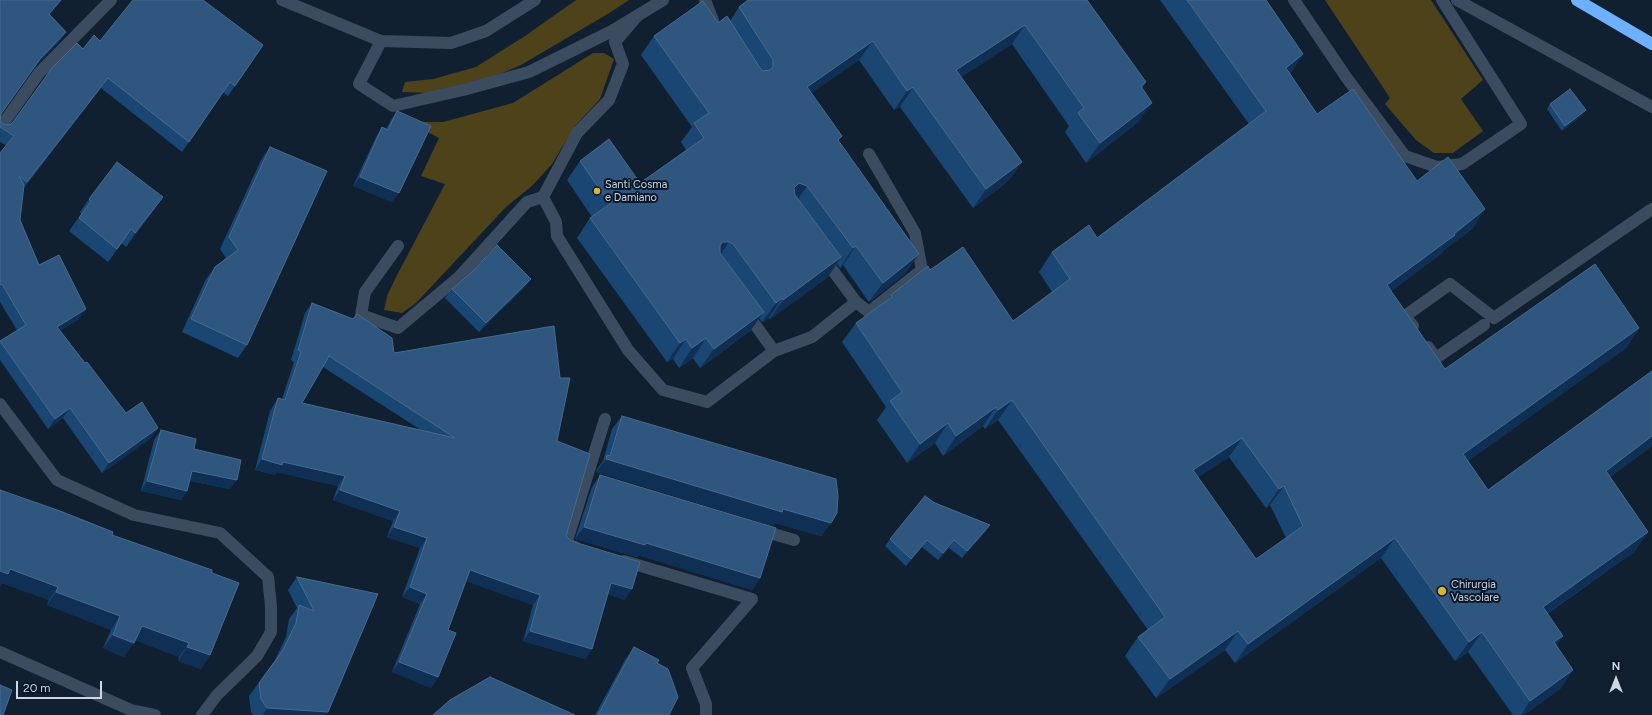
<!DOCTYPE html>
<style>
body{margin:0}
#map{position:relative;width:1652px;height:715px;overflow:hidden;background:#112031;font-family:Figtree,sans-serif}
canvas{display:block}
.north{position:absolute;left:1596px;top:659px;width:40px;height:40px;-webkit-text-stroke:3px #081627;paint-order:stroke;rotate:0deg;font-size:11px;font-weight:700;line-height:16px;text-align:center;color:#cdd7e3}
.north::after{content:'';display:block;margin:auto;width:14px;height:18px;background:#cdd7e3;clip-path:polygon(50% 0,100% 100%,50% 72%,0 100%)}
.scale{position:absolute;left:16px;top:681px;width:86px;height:18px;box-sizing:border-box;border:2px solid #cdd7e3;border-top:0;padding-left:5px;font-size:12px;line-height:14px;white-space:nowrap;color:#cdd7e3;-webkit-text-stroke:3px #081627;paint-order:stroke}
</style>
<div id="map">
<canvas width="1652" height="715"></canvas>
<div class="north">N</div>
<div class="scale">20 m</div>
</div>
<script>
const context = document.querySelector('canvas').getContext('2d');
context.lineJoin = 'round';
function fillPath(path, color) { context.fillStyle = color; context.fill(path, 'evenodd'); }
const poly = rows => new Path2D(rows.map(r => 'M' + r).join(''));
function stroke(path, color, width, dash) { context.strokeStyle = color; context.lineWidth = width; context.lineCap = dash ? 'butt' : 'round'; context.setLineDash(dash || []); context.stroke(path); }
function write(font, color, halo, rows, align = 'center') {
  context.font = font + ' Figtree,sans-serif'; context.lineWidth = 4; context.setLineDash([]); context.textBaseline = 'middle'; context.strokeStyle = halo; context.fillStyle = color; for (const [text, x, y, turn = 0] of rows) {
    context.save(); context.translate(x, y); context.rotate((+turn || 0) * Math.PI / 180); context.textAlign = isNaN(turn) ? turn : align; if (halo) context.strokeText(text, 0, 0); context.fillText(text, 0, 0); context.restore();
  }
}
const green = poly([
 [576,0,629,0,611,12,521,65,493,77,428,93,402,92,405,82,433,79,476,67,525,36],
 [1325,0,1431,0,1483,80,1461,99,1483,131,1453,153,1434,153,1416,140,1385,104,1390,98],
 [593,53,604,53,614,59,600,99,575,126,552,164,533,185,506,207,416,303,402,313,384,310,387,296,395,279,445,184,421,176,439,138,409,122,443,122,513,103]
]);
const lane = poly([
 [705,0,713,21],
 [1294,0,1346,77,1405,156,1437,167,1462,164,1521,124,1442,0],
 [1457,0,1652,107],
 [637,16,615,42,623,64,609,100,577,133,543,197,556,222,557,236,628,350,663,390,707,402,774,351,812,337,856,302,869,312,922,270,915,233,869,154],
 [381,41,359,84,393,106,463,90,529,72,612,31,663,0],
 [398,246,365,292,361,315,398,328,459,277,527,202,543,197],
 [823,257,856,302],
 [746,312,774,351],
 [1413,326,1405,316,1450,284,1494,318,1652,209],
 [1428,347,1436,358,1484,325]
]);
const street = poly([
 [282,0,381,41,451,43,486,31,535,0],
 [0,128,39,73,111,0],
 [0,404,57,480,134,515,220,533,268,577,271,606,271,632,257,656,217,695,202,715],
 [760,530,794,540],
 [575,547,566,544,605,419],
 [624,561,752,599,692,668,706,704,706,715],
 [0,652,131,710,155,715]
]);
const highway = poly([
 [1577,0,1652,44]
]);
const wall = poly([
 [0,0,49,15,66,32,59,42,33,69,1,114,0,121,3,124,10,125,13,122,83,49,100,41,263,45,228,96,223,92,182,152,101,88,23,189,20,220,39,265,79,319,60,330,85,363,126,413,151,438,102,473,63,418,48,429,0,360,0,341,17,330,0,302,0,153,6,145,0,142],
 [1087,0,1146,82,1142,88,1138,122,1086,163,1065,132,1069,126,1012,44,961,77,1022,162,1008,181,973,208,900,107,894,110,859,60,811,93,838,141,905,274,869,302,843,265,840,268,837,264,828,277,770,319,769,318,762,322,759,318,750,331,700,368,693,358,679,368,673,359,667,362,577,238,590,218,592,217,567,180,580,161,640,183,686,150,681,142,692,127,641,55,654,36,730,21,739,7],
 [1160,0,1266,0,1303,54,1290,74,1317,114,1417,181,1485,209,1472,229,1444,250,1441,254,1391,291,1445,369,1639,328,1626,348,1468,461,1488,490,1652,371,1652,446,1610,477,1648,532,1634,552,1547,614,1556,645,1573,670,1560,689,1524,715,1513,715,1468,652,1455,661,1381,558,1235,663,1225,650,1156,698,1125,656,1138,637,1148,630,998,420,985,429,983,426,943,456,935,443,907,463,877,420,886,407,842,342,856,323,887,301,891,295,930,270,1013,321,1052,292,1039,272,1052,252,1097,238,1249,124],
 [1229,457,1266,508,1270,505,1286,538,1256,559,1198,477],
 [1550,104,1586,110,1582,115,1562,131,1547,109],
 [397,111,392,202,353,186,376,137,382,127,386,129,391,120],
 [270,147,247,345,238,358,182,332,206,279,215,267,226,258,220,249,261,160],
 [163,197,154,210,126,247,122,243,108,262,69,231,81,214,80,212,89,199],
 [531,279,524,288,479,332,445,298,452,289],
 [312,303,353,319,357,314,394,353,557,441,566,536,625,600,608,594,592,649,585,659,523,641,533,605,466,581,448,630,438,677,431,688,392,672,420,604,402,597,420,548,387,537,393,521,333,500,338,486,277,472,275,475,255,470,270,411,278,398,282,399,294,362,291,360,305,313],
 [323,367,421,430,302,403],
 [622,416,831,523,821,536,775,523,773,526,596,472,597,469,603,461,612,429],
 [161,430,194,449,230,489,190,481,187,491,181,500,141,491,154,440],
 [600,475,760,578,752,590,638,555,637,557,575,539,592,487],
 [0,490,112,535,210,655,201,669,178,661,179,657,135,640,124,657,103,648,111,630,47,605,49,600,2,583,0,586],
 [935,503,990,525,985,532,962,558,949,548,938,560,922,547,906,566,885,546,890,539],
 [297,577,378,594,328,712,326,715,253,715,251,712,249,696,274,662,286,637,289,619,297,608,288,590],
 [634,647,657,663,669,715,595,715,625,660]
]);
const shadedWall = poly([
 [61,0,62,0,42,24,49,14],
 [1025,25,1012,44,943,89,956,70],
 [66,32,59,42,33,69,40,59],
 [873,41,859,60,793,106,807,87],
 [1303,54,1290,74,1286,68],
 [108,78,101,88,20,192,27,182],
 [913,87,900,107,894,110,907,91],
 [1152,103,1138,122,1086,163,1100,143],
 [1586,110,1582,115,1562,131,1565,126],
 [1022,162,1008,181,973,208,986,189],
 [360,177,399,193,392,202,353,186],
 [799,183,807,186,793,206,794,188],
 [163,197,154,210,126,247,135,233],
 [1485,209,1472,229,1444,250,1441,254,1374,304,1387,285],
 [722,242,729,242,716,261,706,265],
 [856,246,843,265,840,268,853,248],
 [919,254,905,274,869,302,883,283],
 [841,257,828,277,770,319,783,300],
 [531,279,524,288,479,332,486,323],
 [782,298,769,318,762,322,776,303],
 [86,309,79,319,50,337,57,327],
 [764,312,750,331,700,368,714,349],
 [1639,328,1626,348,1450,474,1463,454],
 [706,338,693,358,679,368,692,348],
 [686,339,673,359,667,362,680,343],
 [1012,400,998,420,985,429,998,410],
 [996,407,983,426,943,456,956,436],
 [70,408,63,418,48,429,55,419],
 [948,423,935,443,907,463,920,444],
 [158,428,151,438,102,473,109,463],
 [1652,436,1652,446,1592,490,1606,471],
 [1242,438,1229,457,1179,489,1193,470],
 [262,459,283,462,345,476,338,486,277,472,275,475,255,470],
 [606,459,783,509,831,523,821,536,775,523,773,526,596,472],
 [192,471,237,480,230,489,186,480],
 [147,481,187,491,181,500,141,491],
 [1284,486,1270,505,1266,508,1279,489],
 [340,490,400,511,393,521,333,500],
 [990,525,985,532,962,558,967,551],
 [394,527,427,538,420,548,387,537],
 [584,527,646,543,760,578,752,590,638,555,637,557,575,539],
 [1648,532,1634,552,1529,626,1543,607],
 [1395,538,1381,558,1235,663,1248,644],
 [927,540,922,547,906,566,911,559],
 [954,540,949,548,938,560,943,553],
 [10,569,58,587,49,600,2,583,0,586,0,571],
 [470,570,540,595,533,605,463,580],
 [611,583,632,589,625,600,604,593],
 [410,587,427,594,420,604,402,597],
 [56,592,120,616,111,630,47,605],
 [142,626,189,643,179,657,132,639],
 [530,631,592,649,585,659,523,641],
 [1238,631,1225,650,1156,698,1170,679],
 [1482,632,1468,652,1455,661,1469,642],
 [113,635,134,643,124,657,103,648],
 [1563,636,1549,655,1554,642],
 [187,647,210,655,201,669,178,661],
 [399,662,438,677,431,688,392,672],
 [1573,670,1560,689,1524,715,1521,715,1530,701],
 [267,708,328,712,326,715,263,715]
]);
const building = poly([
 [0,0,61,0,49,14,66,32,40,59,1,114,0,121,3,124,10,125,13,122,52,68,77,43,83,49,94,35,100,41,132,1,134,0,203,0,263,45,235,86,230,82,189,142,108,78,27,182,19,176,24,185,20,220,39,265,59,255,86,309,57,327,85,363,87,362,126,413,142,402,158,428,109,463,70,408,55,419,0,341,26,325,2,284,0,285,0,153,14,136,0,127,0,0],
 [748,0,1087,0,1146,82,1141,86,1152,103,1100,143,1078,113,1084,108,1025,25,956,70,1022,162,986,189,913,87,907,91,873,41,807,87,842,136,838,140,919,254,883,283,856,246,853,248,807,186,799,183,794,188,795,195,841,257,783,300,782,298,776,303,733,244,729,242,722,242,720,246,720,253,764,312,714,349,706,338,692,348,686,339,680,343,590,218,610,204,580,161,609,139,640,183,704,138,694,123,709,113,654,36,703,1,718,23,727,16,760,68,763,71,770,70,773,67,773,60,739,7,748,0],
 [1187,0,1266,0,1303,54,1286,68,1317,114,1353,89,1417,181,1448,157,1485,209,1454,234,1455,235,1387,285,1445,369,1595,264,1639,328,1463,454,1488,490,1652,371,1652,436,1606,471,1648,532,1543,607,1563,636,1554,642,1573,670,1530,701,1482,632,1469,642,1395,538,1248,644,1238,631,1170,679,1138,637,1165,617,1012,400,998,410,996,407,956,436,948,423,920,444,890,401,902,392,856,323,892,297,891,295,928,266,930,270,963,247,1013,321,1070,279,1052,252,1089,225,1097,238,1266,111,1187,0],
 [1242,438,1279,489,1284,486,1303,526,1256,559,1193,470,1242,438],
 [1570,89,1586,110,1565,126,1550,104,1570,89],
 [397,111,431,126,399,193,360,177,382,127,388,130,397,111],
 [270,147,327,171,247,345,191,319,215,267,238,250,229,237,270,147],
 [117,162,163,197,135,233,131,229,117,249,79,218,91,201,89,199,117,162],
 [497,245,531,279,486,323,452,289,471,273,497,245],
 [312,303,353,319,357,314,392,338,394,353,554,326,560,378,570,378,557,441,590,454,566,536,571,541,640,562,632,589,611,583,592,649,530,631,540,595,470,570,448,630,456,633,438,677,399,662,427,594,410,587,427,538,394,527,400,511,340,490,345,476,283,462,282,465,262,459,277,401,278,398,285,400,301,352,298,350,312,303],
 [329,356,455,438,302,403,329,356],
 [622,416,836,479,838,496,837,513,831,523,783,509,782,512,606,459,607,455,610,456,622,416],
 [161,430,196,439,194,449,241,460,237,480,192,471,187,491,147,481,161,430],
 [600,475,776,528,760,578,646,543,645,545,584,527,600,475],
 [0,490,60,511,113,532,112,535,212,570,212,573,239,583,210,655,187,647,189,643,142,626,134,643,113,635,120,616,56,592,58,587,10,569,8,574,0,571,0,490],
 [925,496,935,503,990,525,967,551,954,540,943,553,927,540,911,559,890,539,925,496],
 [297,577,378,594,328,712,267,708,261,699,259,683,283,650,296,623,299,605,314,611,297,577],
 [634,647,659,660,657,663,668,669,678,697,669,715,598,715,634,647],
 [490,677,575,715,433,715,450,700,490,677],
 [0,685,12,690,3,715,0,715,0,685]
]);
const markers = [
 [597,191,4,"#d6b534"],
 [1442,591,5,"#d6b534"]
];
const poiNames = [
 ["Santi Cosma",605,185],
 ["e Damiano",605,198],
 ["Chirurgia",1451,585],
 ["Vascolare",1451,598]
];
fillPath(green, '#4d421a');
stroke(lane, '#3c4c60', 12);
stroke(street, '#3c4c60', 12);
stroke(highway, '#6db0fe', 12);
fillPath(wall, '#1a4673');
fillPath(shadedWall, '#0f3054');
fillPath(building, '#2e567f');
stroke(building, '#476a8f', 1);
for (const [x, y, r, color] of markers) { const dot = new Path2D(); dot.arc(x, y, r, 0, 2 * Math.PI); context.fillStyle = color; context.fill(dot); stroke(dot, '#081627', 1.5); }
write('11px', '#cdd7e3', '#081627', poiNames, 'left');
</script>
